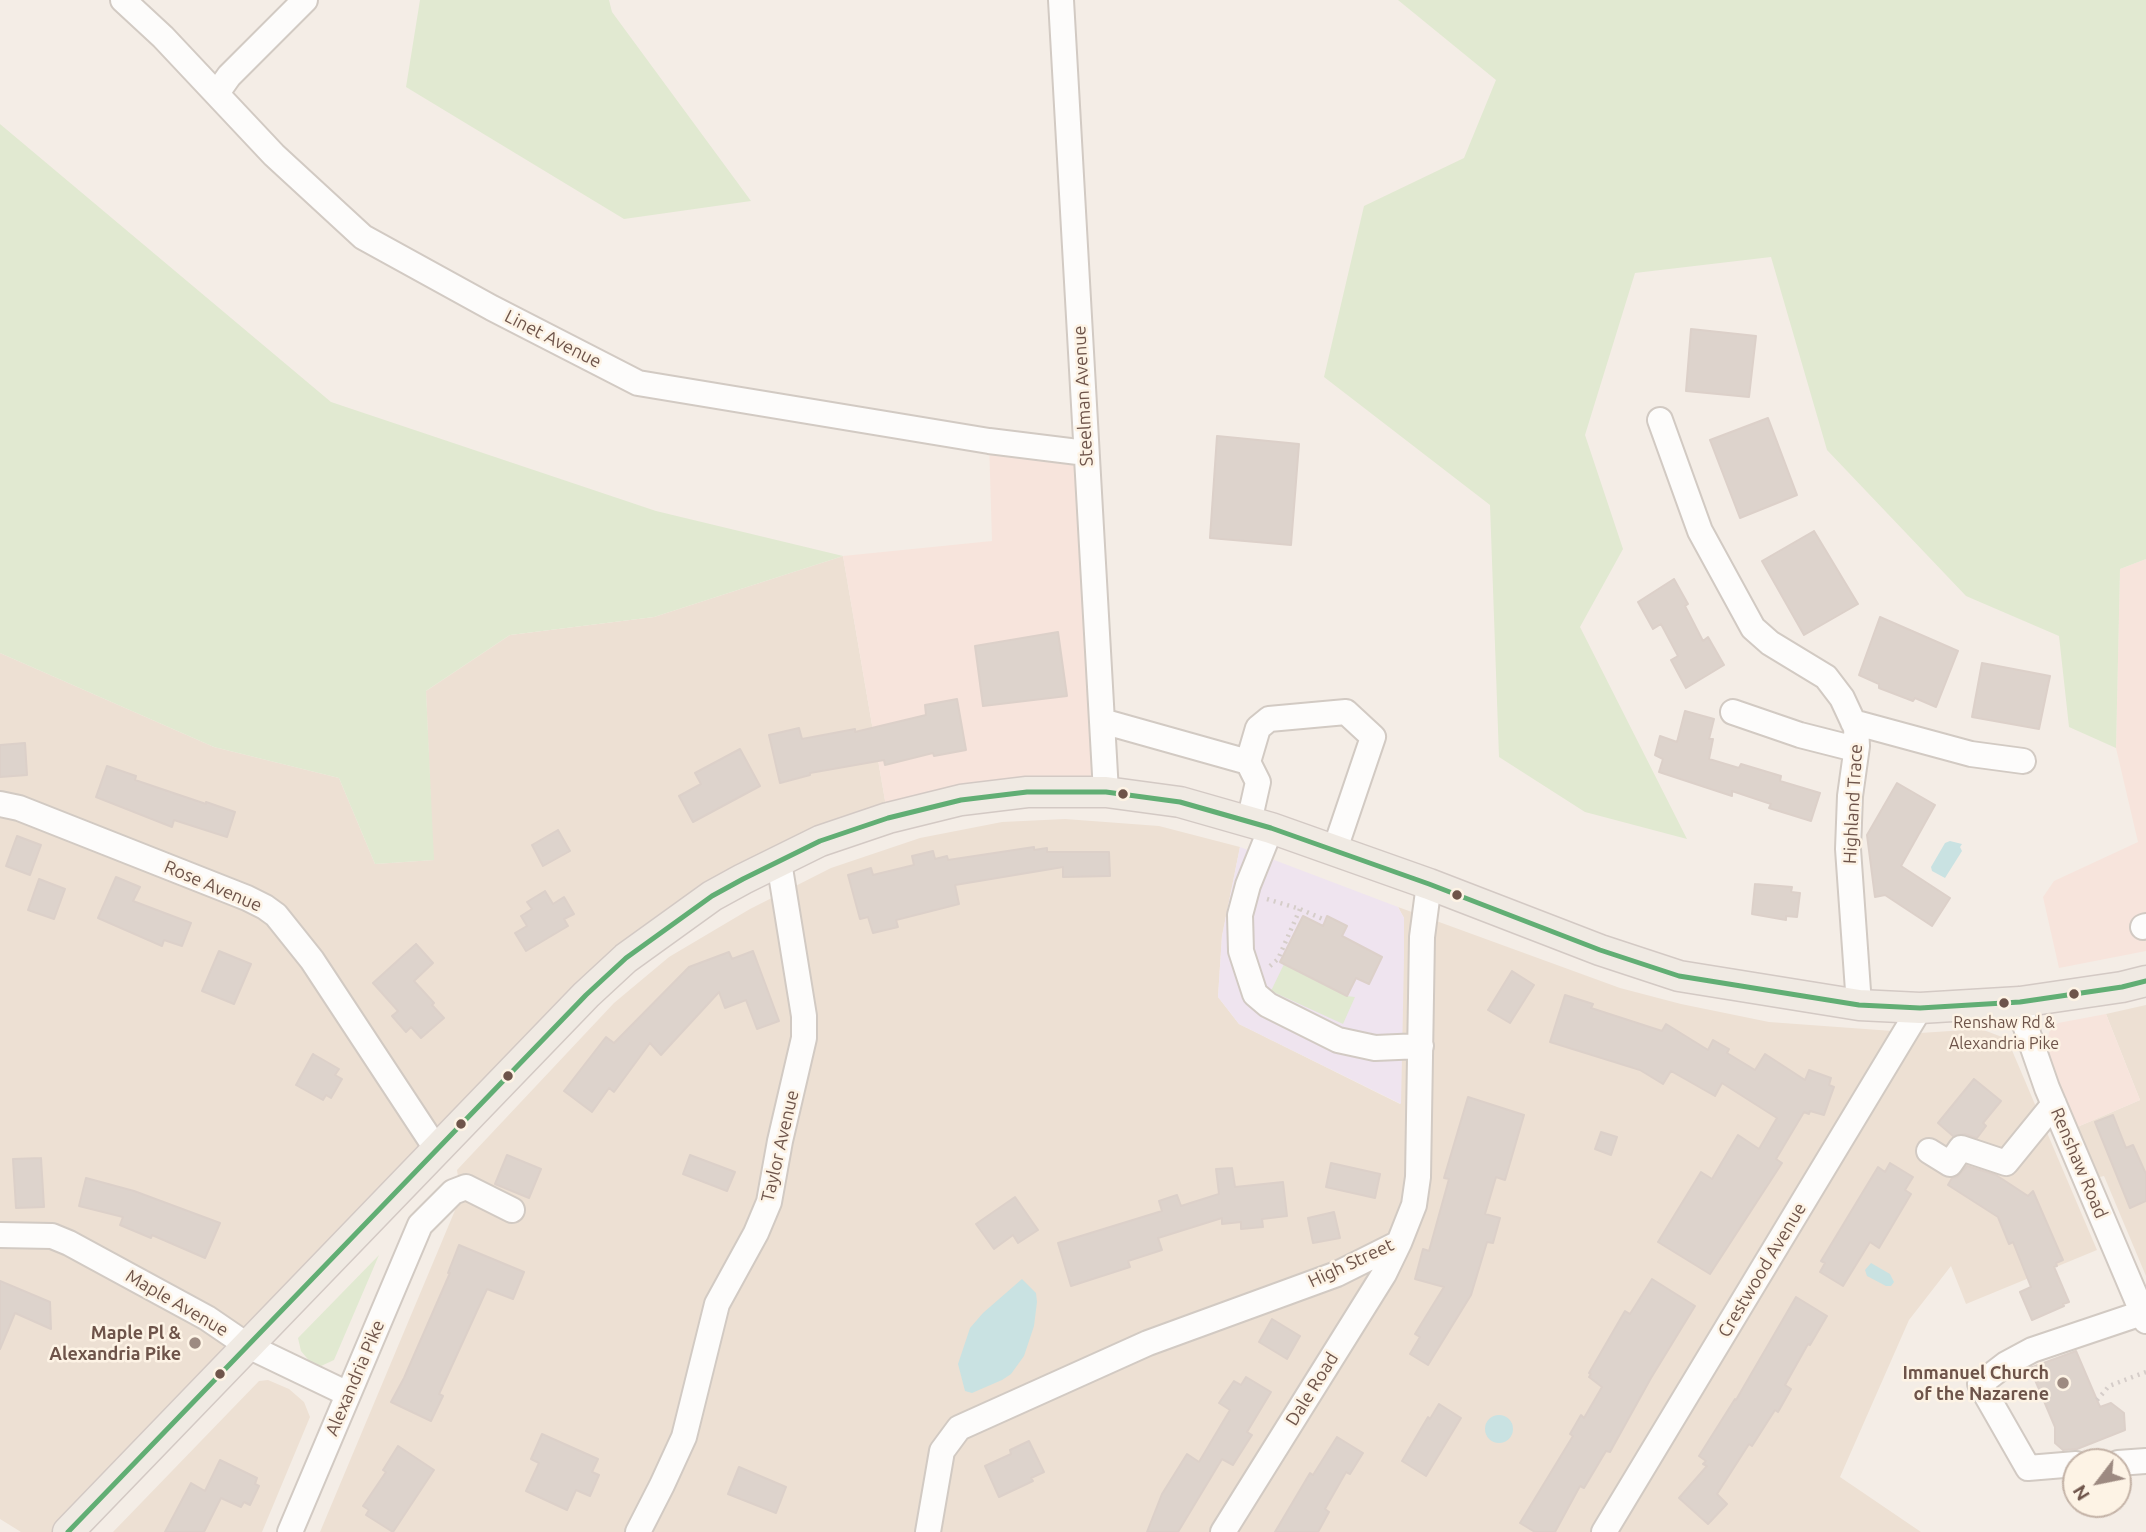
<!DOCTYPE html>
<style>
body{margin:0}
#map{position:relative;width:2146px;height:1532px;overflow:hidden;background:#f4ede6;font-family:Ubuntu,sans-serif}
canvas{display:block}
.north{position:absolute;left:2062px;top:1448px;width:70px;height:70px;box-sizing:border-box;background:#fdf3e5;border:2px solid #c4b3a7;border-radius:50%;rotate:238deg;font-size:19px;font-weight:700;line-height:28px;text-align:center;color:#6e544a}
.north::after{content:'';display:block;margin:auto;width:24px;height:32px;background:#9d8a81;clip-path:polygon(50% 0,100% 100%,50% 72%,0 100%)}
</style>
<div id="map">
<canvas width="2146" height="1532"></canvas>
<div class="north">N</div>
</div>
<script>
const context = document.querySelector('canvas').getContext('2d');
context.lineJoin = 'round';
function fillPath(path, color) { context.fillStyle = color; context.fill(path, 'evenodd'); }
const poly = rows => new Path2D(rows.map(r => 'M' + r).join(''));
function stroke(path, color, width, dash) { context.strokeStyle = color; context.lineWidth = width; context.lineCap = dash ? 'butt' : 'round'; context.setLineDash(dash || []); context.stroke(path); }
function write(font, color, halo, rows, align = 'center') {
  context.font = font + ' Ubuntu,sans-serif'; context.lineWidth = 5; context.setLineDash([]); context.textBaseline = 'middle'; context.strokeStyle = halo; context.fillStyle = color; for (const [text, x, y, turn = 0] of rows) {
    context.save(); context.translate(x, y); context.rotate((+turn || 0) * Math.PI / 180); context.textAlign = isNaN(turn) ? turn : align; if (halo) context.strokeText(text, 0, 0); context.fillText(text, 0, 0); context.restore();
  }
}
const residential = poly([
 [843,556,888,818,674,922,68,1532,21,1532,0,1519,0,653,214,747,339,778,375,864,433,860,426,691,510,635,654,617],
 [1065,819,1159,826,1240,847,1222,936,1218,997,1239,1024,1400,1104,1404,918,1398,907,1620,988,1681,1004,1769,1022,1920,1033,1981,1029,2002,1037,2011,1048,2097,1250,1966,1304,1951,1266,1909,1320,1840,1477,1921,1532,320,1532,461,1196,457,1170,614,1003,669,957,750,909,831,868,920,838,1002,822],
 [2146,1005,2146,1276,2104,1176,2096,1178,2075,1128,2140,1100,2106,1014],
 [268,1380,289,1389,304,1402,310,1417,262,1532,113,1532,259,1381]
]);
const commercial = poly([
 [989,441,1086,453,1106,792,888,818,843,556,992,541],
 [2146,559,2146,951,2059,968,2043,897,2054,881,2138,842,2116,748,2120,569],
 [2106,1014,2140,1100,2075,1128,2049,1065,2047,1045,2049,1032,2058,1023]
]);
const education = poly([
 [1240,847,1398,907,1404,918,1404,958,1401,1104,1239,1024,1218,997,1222,936]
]);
const green = poly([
 [420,0,609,0,612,12,751,201,624,219,406,87],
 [1398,0,2146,0,2146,559,2120,569,2116,748,2069,727,2059,636,1966,596,1827,450,1771,257,1635,273,1585,435,1623,549,1580,627,1687,839,1585,812,1499,757,1490,505,1324,377,1364,206,1464,158,1496,80],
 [0,124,331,402,656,511,843,556,654,617,510,635,426,691,434,860,375,864,339,778,214,747,0,653],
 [1284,964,1347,996,1355,997,1343,1024,1271,991],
 [379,1255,334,1360,321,1366,311,1363,301,1351,298,1338]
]);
const water = poly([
 [1950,841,1962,844,1960,847,1962,851,1945,878,1932,871,1931,867,1945,843],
 [1871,1263,1890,1274,1894,1282,1891,1286,1886,1286,1867,1276,1865,1270],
 [1022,1279,1036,1293,1037,1302,1034,1326,1024,1356,1011,1374,1002,1380,972,1393,965,1391,958,1364,970,1328,983,1313],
 '1485 1429a14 14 0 1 1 28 0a14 14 0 1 1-28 0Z'
]);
const building = poly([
 [1691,329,1756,336,1749,397,1686,391,1691,329],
 [1768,418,1797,495,1740,518,1710,440,1768,418],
 [1217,436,1299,444,1291,545,1210,538,1217,436],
 [1814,531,1858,604,1804,635,1762,561,1814,531],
 [1674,579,1688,604,1685,606,1703,641,1708,637,1724,665,1686,688,1671,660,1678,656,1661,624,1653,629,1638,602,1674,579],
 [1880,617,1958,651,1936,707,1915,698,1913,701,1879,688,1879,684,1859,675,1880,617],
 [1058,632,1067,696,983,706,975,646,1058,632],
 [1982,663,2050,676,2039,729,1972,717,1982,663],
 [957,699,966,750,934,756,933,753,885,765,884,760,810,773,810,775,780,783,769,735,799,728,802,739,855,729,855,732,926,715,925,705,957,699],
 [1685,711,1714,719,1709,739,1713,739,1709,759,1739,768,1741,764,1781,776,1780,781,1820,793,1811,821,1769,808,1771,804,1732,791,1732,796,1659,772,1663,759,1655,755,1660,736,1677,742,1685,711],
 [25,743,27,775,0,777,0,745,25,743],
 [740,749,760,786,693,822,679,796,701,784,695,773,740,749],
 [107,766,136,776,135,780,206,804,206,802,235,812,227,837,174,820,172,827,96,797,107,766],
 [1897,783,1935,805,1901,866,1950,898,1932,926,1885,895,1875,897,1867,835,1897,783],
 [558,830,570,851,543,866,532,845,558,830],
 [17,836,41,845,30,875,6,866,17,836],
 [1034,847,1034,850,1047,848,1047,852,1109,852,1110,876,1063,877,1063,867,955,885,959,904,896,920,898,927,873,933,868,917,860,919,848,875,871,868,873,875,914,865,912,856,933,851,935,859,947,856,948,860,1034,847],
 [116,877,140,887,133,901,191,923,182,946,164,940,162,946,98,918,116,877],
 [39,879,65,889,54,919,28,910,39,879],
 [1755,884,1792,887,1791,892,1800,893,1797,917,1786,916,1786,920,1752,914,1755,884],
 [545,891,553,904,564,897,574,914,564,919,568,926,526,951,515,933,527,926,521,916,532,909,527,902,545,891],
 [1303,916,1323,926,1327,916,1347,926,1342,936,1382,957,1369,984,1356,978,1347,996,1280,962,1303,916],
 [416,944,433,963,414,981,434,1003,432,1005,444,1018,421,1038,411,1027,406,1032,392,1016,398,1011,373,983,416,944],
 [219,951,251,964,234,1004,202,991,219,951],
 [753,951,779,1021,757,1029,746,1000,725,1008,719,992,661,1055,650,1043,614,1092,609,1088,592,1112,564,1091,606,1037,614,1043,689,967,729,952,732,959,753,951],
 [1512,971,1534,985,1510,1023,1488,1010,1512,971],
 [1565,995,1593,1004,1591,1008,1662,1031,1666,1024,1708,1050,1713,1040,1729,1049,1727,1053,1755,1070,1765,1054,1805,1080,1809,1070,1831,1078,1829,1085,1834,1087,1824,1115,1810,1111,1809,1114,1804,1112,1776,1159,1782,1163,1710,1274,1658,1242,1701,1172,1712,1179,1738,1135,1759,1149,1777,1118,1722,1083,1715,1096,1671,1071,1663,1084,1640,1070,1550,1042,1565,995],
 [313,1054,339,1069,335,1075,342,1079,331,1098,326,1095,323,1100,296,1085,313,1054],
 [1974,1079,2001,1101,1983,1123,1986,1126,1977,1138,1965,1134,1953,1136,1938,1123,1974,1079],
 [1468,1097,1524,1115,1505,1180,1496,1177,1485,1214,1500,1218,1493,1243,1487,1242,1471,1295,1428,1365,1410,1354,1420,1337,1415,1334,1444,1287,1415,1279,1423,1249,1429,1251,1449,1179,1444,1178,1468,1097],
 [2113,1115,2126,1148,2133,1145,2146,1174,2146,1201,2130,1208,2095,1122,2113,1115],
 [1601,1132,1617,1137,1611,1155,1595,1149,1601,1132],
 [507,1155,541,1169,529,1198,495,1184,507,1155],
 [690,1155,735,1172,727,1191,683,1174,690,1155],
 [41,1158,44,1207,16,1208,13,1159,41,1158],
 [1331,1163,1380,1174,1375,1198,1326,1187,1331,1163],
 [1890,1163,1913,1177,1905,1190,1911,1194,1879,1248,1870,1242,1843,1286,1820,1272,1825,1263,1821,1261,1878,1167,1885,1172,1890,1163],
 [1967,1166,1996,1175,2028,1196,2033,1191,2063,1260,2056,1263,2057,1266,2054,1267,2069,1302,2063,1304,2064,1306,2032,1320,2020,1292,2031,1287,2013,1242,2009,1244,1998,1217,1948,1185,1952,1178,1957,1177,1967,1166],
 [1232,1168,1235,1187,1283,1182,1287,1216,1262,1219,1263,1227,1241,1229,1241,1222,1222,1224,1222,1218,1158,1238,1162,1250,1128,1261,1130,1267,1071,1286,1058,1243,1162,1211,1159,1201,1177,1195,1181,1206,1219,1194,1216,1169,1232,1168],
 [86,1178,134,1191,220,1223,205,1258,152,1235,151,1238,120,1225,123,1217,79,1206,86,1178],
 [1015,1197,1038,1230,1018,1243,1013,1235,994,1249,976,1224,1015,1197],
 [1334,1212,1340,1238,1313,1243,1308,1218,1334,1212],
 [459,1245,524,1272,513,1299,487,1289,439,1394,443,1396,431,1421,391,1402,404,1378,450,1273,448,1273,459,1245],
 [1652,1279,1695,1306,1651,1378,1610,1452,1606,1451,1584,1488,1580,1486,1555,1532,1535,1532,1520,1523,1573,1436,1570,1434,1581,1415,1584,1418,1602,1387,1589,1377,1591,1374,1589,1373,1625,1311,1630,1314,1652,1279],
 [0,1281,50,1302,51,1329,15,1313,0,1349,0,1281],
 [1796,1297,1827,1316,1810,1345,1808,1344,1785,1385,1791,1389,1778,1412,1775,1410,1752,1446,1749,1444,1717,1494,1727,1504,1708,1524,1679,1498,1707,1466,1703,1464,1706,1461,1699,1456,1735,1399,1736,1400,1796,1297],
 [1272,1319,1300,1336,1287,1359,1259,1342,1272,1319],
 [2076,1351,2100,1407,2111,1403,2124,1413,2125,1430,2077,1449,2063,1450,2055,1443,2055,1427,2030,1368,2076,1351],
 [1246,1377,1271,1392,1247,1432,1252,1435,1238,1457,1233,1465,1222,1459,1178,1532,1147,1532,1162,1494,1187,1454,1199,1462,1230,1410,1219,1403,1234,1381,1241,1385,1246,1377],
 [1439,1404,1461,1418,1426,1476,1402,1461,1428,1417,1430,1419,1439,1404],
 [542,1434,598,1459,592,1472,599,1475,590,1496,576,1490,567,1510,526,1491,539,1463,531,1459,542,1434],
 [1337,1437,1363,1453,1350,1474,1346,1472,1325,1509,1329,1512,1318,1532,1275,1532,1310,1473,1313,1475,1337,1437],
 [1029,1441,1044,1472,1031,1478,1033,1481,999,1497,985,1466,1011,1454,1010,1450,1029,1441],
 [398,1446,434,1470,393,1532,366,1515,369,1510,363,1506,386,1472,383,1470,398,1446],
 [220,1460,257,1478,255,1484,259,1486,250,1505,244,1502,241,1507,221,1498,204,1532,165,1532,191,1483,205,1491,220,1460],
 [739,1467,786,1487,776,1513,728,1494,739,1467]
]);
const path = poly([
 [1267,899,1300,909,1325,920],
 [1270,966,1278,959,1300,909],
 [2097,1400,2109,1386,2146,1372]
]);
const minor = poly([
 [123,0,163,37,274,155,363,237,492,308,638,383,989,441,1086,453],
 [1061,0,1106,792],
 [217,93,229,76,305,0],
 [1660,420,1700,531,1753,628,1770,643,1826,677,1842,698,1856,728,1857,746,1850,796,1848,849,1859,1005],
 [1733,712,1800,735,1855,749],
 [1102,721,1248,762,1258,782,1249,822],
 [1853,722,1971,754,2023,761],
 [1248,762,1258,728,1269,719,1346,712,1373,737,1334,852],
 [0,804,19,808,247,898,265,907,276,915,312,960,437,1150],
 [1271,828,1248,885,1240,915,1241,951,1255,994,1268,1005,1338,1040,1375,1048,1421,1046],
 [2143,927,2146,926],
 [2020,1002,2024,1022,2047,1088,2146,1321],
 [1929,1151,1950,1164,1961,1148,2006,1163,2054,1104],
 [0,1235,52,1236,69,1243,207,1318,248,1346,348,1394],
 [2118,1463,2146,1461],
 [2076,1464,2028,1468,1980,1384,2006,1364,2032,1350,2142,1313],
 [290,1532,420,1225,453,1192,466,1187,512,1210],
 [638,1532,662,1485,684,1437,717,1304,756,1233,769,1202,780,1141,804,1038,804,1016,779,862],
 [928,1532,942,1451,959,1428,1148,1343,1337,1274,1399,1243,1414,1205,1418,1177,1422,937,1429,884],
 [1223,1532,1384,1274,1399,1243],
 [1604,1532,1920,1008]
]);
const major = poly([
 [68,1532,586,995,626,958,712,896,743,879,820,841,888,818,961,800,1027,792,1106,792,1180,802,1271,828,1429,884,1600,950,1679,976,1859,1005,1920,1008,2020,1002,2122,987,2146,981]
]);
const bus1 = poly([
 [68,1532,586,995,626,958,712,896,743,879,820,841,888,818,961,800,1027,792,1106,792,1180,802,1271,828,1429,884,1600,950,1679,976,1859,1005,1920,1008,2020,1002,2122,987,2146,981]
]);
const markers = [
 [1123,794,6,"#6e544a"],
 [1457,895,6,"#6e544a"],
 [2074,994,6,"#6e544a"],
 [2004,1003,6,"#6e544a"],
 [508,1076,6,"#6e544a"],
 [461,1124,6,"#6e544a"],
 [195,1343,7,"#9d8a81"],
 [220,1374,6,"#6e544a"],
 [2063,1383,7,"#9d8a81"]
];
const busNames = [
 ["Renshaw Rd &",2004,1023],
 ["Alexandria Pike",2004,1044]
];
const streetNames = [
 ["Linet Avenue",553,339,27],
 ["Steelman Avenue",1083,396,-93],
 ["Highland Trace",1853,804,-87],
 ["Rose Avenue",213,886,23],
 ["Taylor Avenue",780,1146,-77],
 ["Renshaw Road",2079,1163,67],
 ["High Street",1351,1263,-25],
 ["Crestwood Avenue",1762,1270,-59],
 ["Maple Avenue",177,1303,30],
 ["Alexandria Pike",355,1378,-67],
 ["Dale Road",1312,1389,-58]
];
const poiNames = [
 ["Maple Pl &",181,1333],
 ["Alexandria Pike",181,1354],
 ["Immanuel Church",2049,1373],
 ["of the Nazarene",2049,1394]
];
fillPath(residential, '#ede0d3');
fillPath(commercial, '#f7e4dc');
fillPath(education, '#efe4ef');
fillPath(green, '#e1e9d1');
fillPath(water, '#c9e2e2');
fillPath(building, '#ddd3cc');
stroke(building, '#dcd0c9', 2);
stroke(minor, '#d2cac3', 28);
stroke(major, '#d3c9c4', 33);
stroke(path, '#d5cdc9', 4.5, [2, 5]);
stroke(minor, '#fdfcfb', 24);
stroke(major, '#f0eae3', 30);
stroke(bus1, '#61ae74', 5);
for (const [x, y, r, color] of markers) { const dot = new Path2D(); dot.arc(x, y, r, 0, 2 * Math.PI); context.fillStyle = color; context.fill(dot); stroke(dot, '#fdf3e5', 2.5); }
write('16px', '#6e544a', '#fdf3e5', busNames);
write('18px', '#6e544a', '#fdf3e5', streetNames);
write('bold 18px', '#6e544a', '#fdf3e5', poiNames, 'right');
</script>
